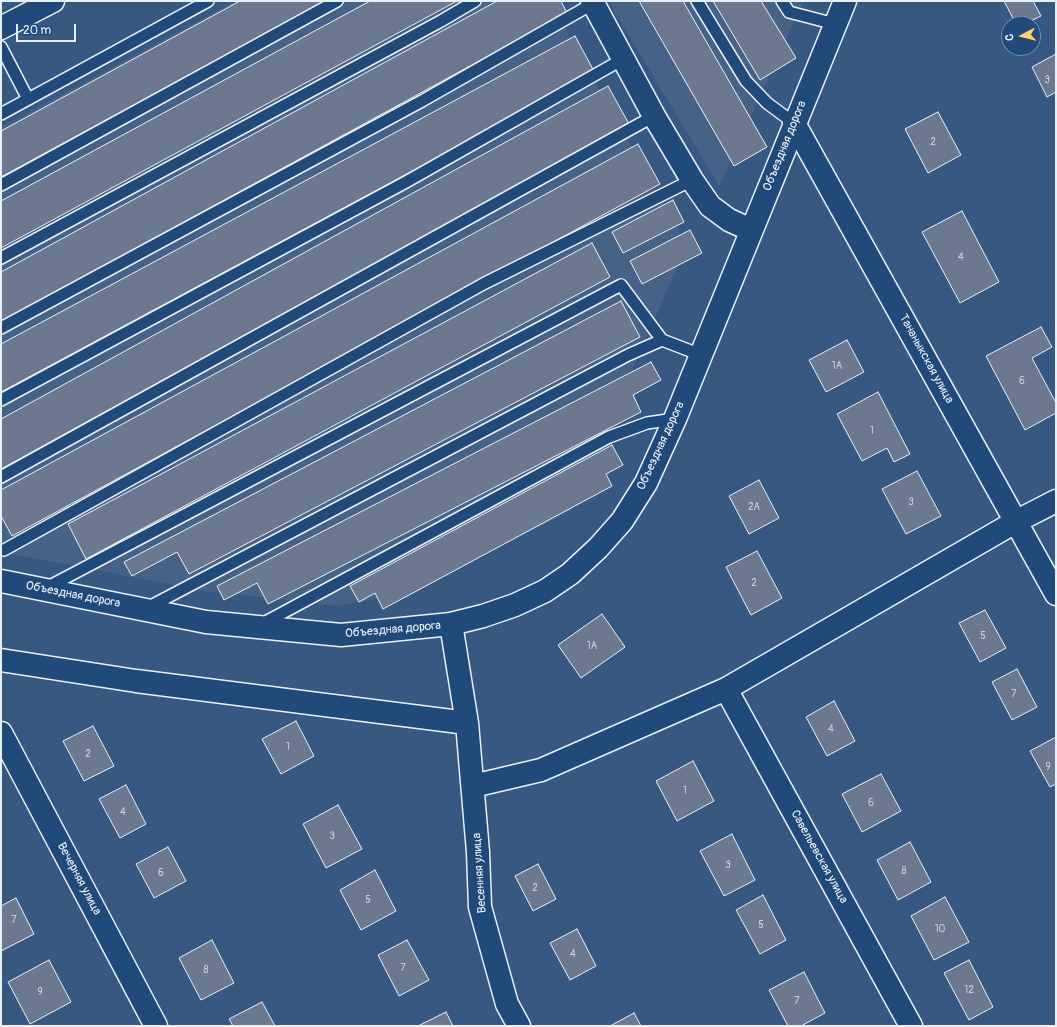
<!DOCTYPE html>
<meta charset="utf-8">
<style>
body{margin:0}
#map{position:relative;width:1057px;height:1027px;overflow:hidden;background:#365881;font-family:Pangolin,sans-serif}
canvas{display:block}
.frame{position:absolute;inset:0;border:2px solid #e8f1f8;pointer-events:none}
.north{position:absolute;left:1001px;top:16px;width:40px;height:40px;box-sizing:border-box;background:#1f4a7a;border:1px solid #6f8dac;border-radius:50%;rotate:263deg;font-size:11px;font-weight:700;line-height:16px;text-align:center;color:#e8f1f8}
.north::after{content:'';display:block;margin:auto;width:14px;height:18px;background:#ffd166;clip-path:polygon(50% 0,100% 100%,50% 72%,0 100%)}
.scale{position:absolute;left:16px;top:24px;width:60px;height:18px;box-sizing:border-box;border:2px solid #e8f1f8;border-top:0;padding-left:5px;font-size:12px;line-height:14px;white-space:nowrap;color:#e8f1f8;-webkit-text-stroke:3px #1f4a7a;paint-order:stroke}
</style>
<div id="map">
<canvas width="1057" height="1027"></canvas>
<div class="frame"></div>
<div class="north">С</div>
<div class="scale">20 m</div>
</div>
<script>
const context = document.querySelector('canvas').getContext('2d');
context.lineJoin = 'round';
function fillPath(path, color) { context.fillStyle = color; context.fill(path, 'evenodd'); }
const poly = rows => new Path2D(rows.map(r => 'M' + r).join(''));
function stroke(path, color, width, dash) { context.strokeStyle = color; context.lineWidth = width; context.lineCap = dash ? 'butt' : 'round'; context.setLineDash(dash || []); context.stroke(path); }
function write(font, color, halo, rows, align = 'center') {
  context.font = font + ' Pangolin,sans-serif'; context.lineWidth = 3; context.setLineDash([]); context.textBaseline = 'middle'; context.strokeStyle = halo; context.fillStyle = color; for (const [text, x, y, turn = 0] of rows) {
    context.save(); context.translate(x, y); context.rotate((+turn || 0) * Math.PI / 180); context.textAlign = isNaN(turn) ? turn : align; if (halo) context.strokeText(text, 0, 0); context.fillText(text, 0, 0); context.restore();
  }
}
const built = poly([
 [235,1,550,1,687,245,571,511,406,593,339,606,206,591,1,552,1,127],
 [608,1,804,1,719,186]
]);
const building = poly([
 [240,1,325,1,1,177,1,131,240,1],
 [370,1,457,1,1,248,1,201,370,1],
 [497,1,561,1,567,13,1,322,1,272,497,1],
 [639,1,683,1,767,147,734,166,639,1],
 [713,1,761,1,796,58,760,80,713,1],
 [1004,1,1033,1,1041,16,1024,24,1016,24,1004,1],
 [575,36,595,73,1,392,1,344,575,36],
 [1056,54,1056,92,1047,97,1032,67,1056,54],
 [608,86,629,124,1,469,1,419,608,86],
 [938,112,961,155,928,173,905,129,938,112],
 [638,144,660,184,12,536,1,516,1,490,638,144],
 [673,200,684,222,623,253,612,232,673,200],
 [962,211,999,282,960,303,922,232,962,211],
 [690,230,702,253,642,284,630,261,690,230],
 [592,243,610,277,86,559,68,524,592,243],
 [621,301,640,337,189,574,177,552,132,576,124,562,621,301],
 [1041,327,1052,347,1032,358,1056,403,1056,413,1025,430,986,356,1041,327],
 [847,340,864,372,826,392,809,360,847,340],
 [651,362,661,380,633,395,641,412,268,604,257,583,224,600,217,586,651,362],
 [878,392,910,454,894,462,887,448,862,461,837,414,878,392],
 [612,445,623,465,606,474,612,486,383,609,375,593,359,602,350,586,612,445],
 [917,471,941,516,906,534,882,489,917,471],
 [759,480,779,518,749,534,729,496,759,480],
 [757,551,782,598,751,615,726,567,757,551],
 [985,610,1006,648,980,662,959,623,985,610],
 [602,614,625,647,581,678,558,645,602,614],
 [1017,669,1037,707,1012,720,992,682,1017,669],
 [834,701,855,741,827,756,806,717,834,701],
 [296,721,314,756,281,774,262,739,296,721],
 [93,726,114,766,84,781,63,741,93,726],
 [1056,737,1056,784,1050,787,1030,751,1056,737],
 [693,761,714,801,677,821,656,781,693,761],
 [881,774,901,811,862,832,842,794,881,774],
 [126,785,146,824,120,838,99,799,126,785],
 [338,805,362,849,326,868,303,824,338,805],
 [732,834,755,880,724,896,700,851,732,834],
 [910,842,931,882,898,900,877,860,910,842],
 [168,847,186,881,154,898,136,864,168,847],
 [538,864,556,899,533,911,515,876,538,864],
 [375,870,396,911,361,930,340,890,375,870],
 [763,895,786,940,760,954,736,910,763,895],
 [945,897,969,942,934,960,911,916,945,897],
 [16,898,34,934,1,951,1,906,16,898],
 [577,929,596,966,570,980,550,943,577,929],
 [212,940,234,983,201,1000,179,958,212,940],
 [407,940,429,980,399,996,378,955,407,940],
 [49,960,71,1002,30,1024,8,982,49,960],
 [969,960,993,1007,969,1020,944,973,969,960],
 [804,972,825,1013,801,1026,788,1026,769,990,804,972],
 [262,1002,275,1026,233,1026,229,1019,262,1002],
 [446,1012,453,1026,418,1026,446,1012],
 [634,1013,641,1026,610,1026,634,1013]
]);
const lane = poly([
 [697,1,746,81,767,103,794,123],
 [782,1,789,12,835,24],
 [1,47,28,99],
 [1,114,208,1],
 [1,185,337,1],
 [1,258,441,21,475,1],
 [1,328,422,101,594,3],
 [1,400,406,182,623,59],
 [1,477,654,116],
 [4,550,485,283,692,180],
 [46,588,621,285,662,340],
 [147,608,628,355,662,340,701,355],
 [260,625,609,437,647,423,675,419]
]);
const street = poly([
 [592,1,654,116,692,180,710,206,729,220,751,230],
 [1,28,53,1],
 [794,123,1056,594],
 [451,624,467,723,478,852,480,907,507,1004,519,1026],
 [1,660,136,681,467,723],
 [726,689,911,1026],
 [1,733,156,1026],
 [473,786,541,770,726,689,1017,521,1056,501]
]);
const secondary = poly([
 [1,581,206,622,341,635,451,624,483,616,515,605,545,591,570,574,598,548,622,521,646,483,675,419,845,1]
]);
const numberNames = [
 ["3",1047,80],
 ["2",933,142],
 ["4",961,257],
 ["1А",837,366],
 ["6",1022,381],
 ["1",872,431],
 ["3",911,502],
 ["2А",754,507],
 ["2",754,583],
 ["5",983,636],
 ["1А",592,646],
 ["7",1014,694],
 ["4",831,729],
 ["1",288,747],
 ["2",88,754],
 ["9",1048,767],
 ["1",685,791],
 ["6",871,803],
 ["4",123,812],
 ["3",332,836],
 ["3",728,865],
 ["8",904,871],
 ["6",161,873],
 ["2",535,888],
 ["5",368,900],
 ["7",14,920],
 ["5",761,925],
 ["10",940,929],
 ["4",573,954],
 ["7",403,968],
 ["8",206,970],
 ["12",969,990],
 ["9",40,992],
 ["7",797,1001]
];
const streetNames = [
 ["Объездная дорога",785,146,-68],
 ["Тананыкская улица",926,359,61],
 ["Объездная дорога",661,446,-65],
 ["Объездная дорога",73,595,11],
 ["Объездная дорога",393,630,-5],
 ["Савельевская улица",819,857,61],
 ["Весенняя улица",480,873,-94],
 ["Вечерняя улица",79,879,62]
];
fillPath(built, '#466286');
fillPath(building, '#6b7890');
stroke(building, '#e8f1f8', 1);
stroke(lane, '#e8f1f8', 14);
stroke(street, '#e8f1f8', 25);
stroke(secondary, '#e8f1f8', 25);
stroke(lane, '#1f4a7a', 11);
stroke(street, '#1f4a7a', 22);
stroke(secondary, '#1f4a7a', 22);
write('10px', '#c9d3de', null, numberNames);
write('12px', '#e8f1f8', '#1f4a7a', streetNames);
</script>
